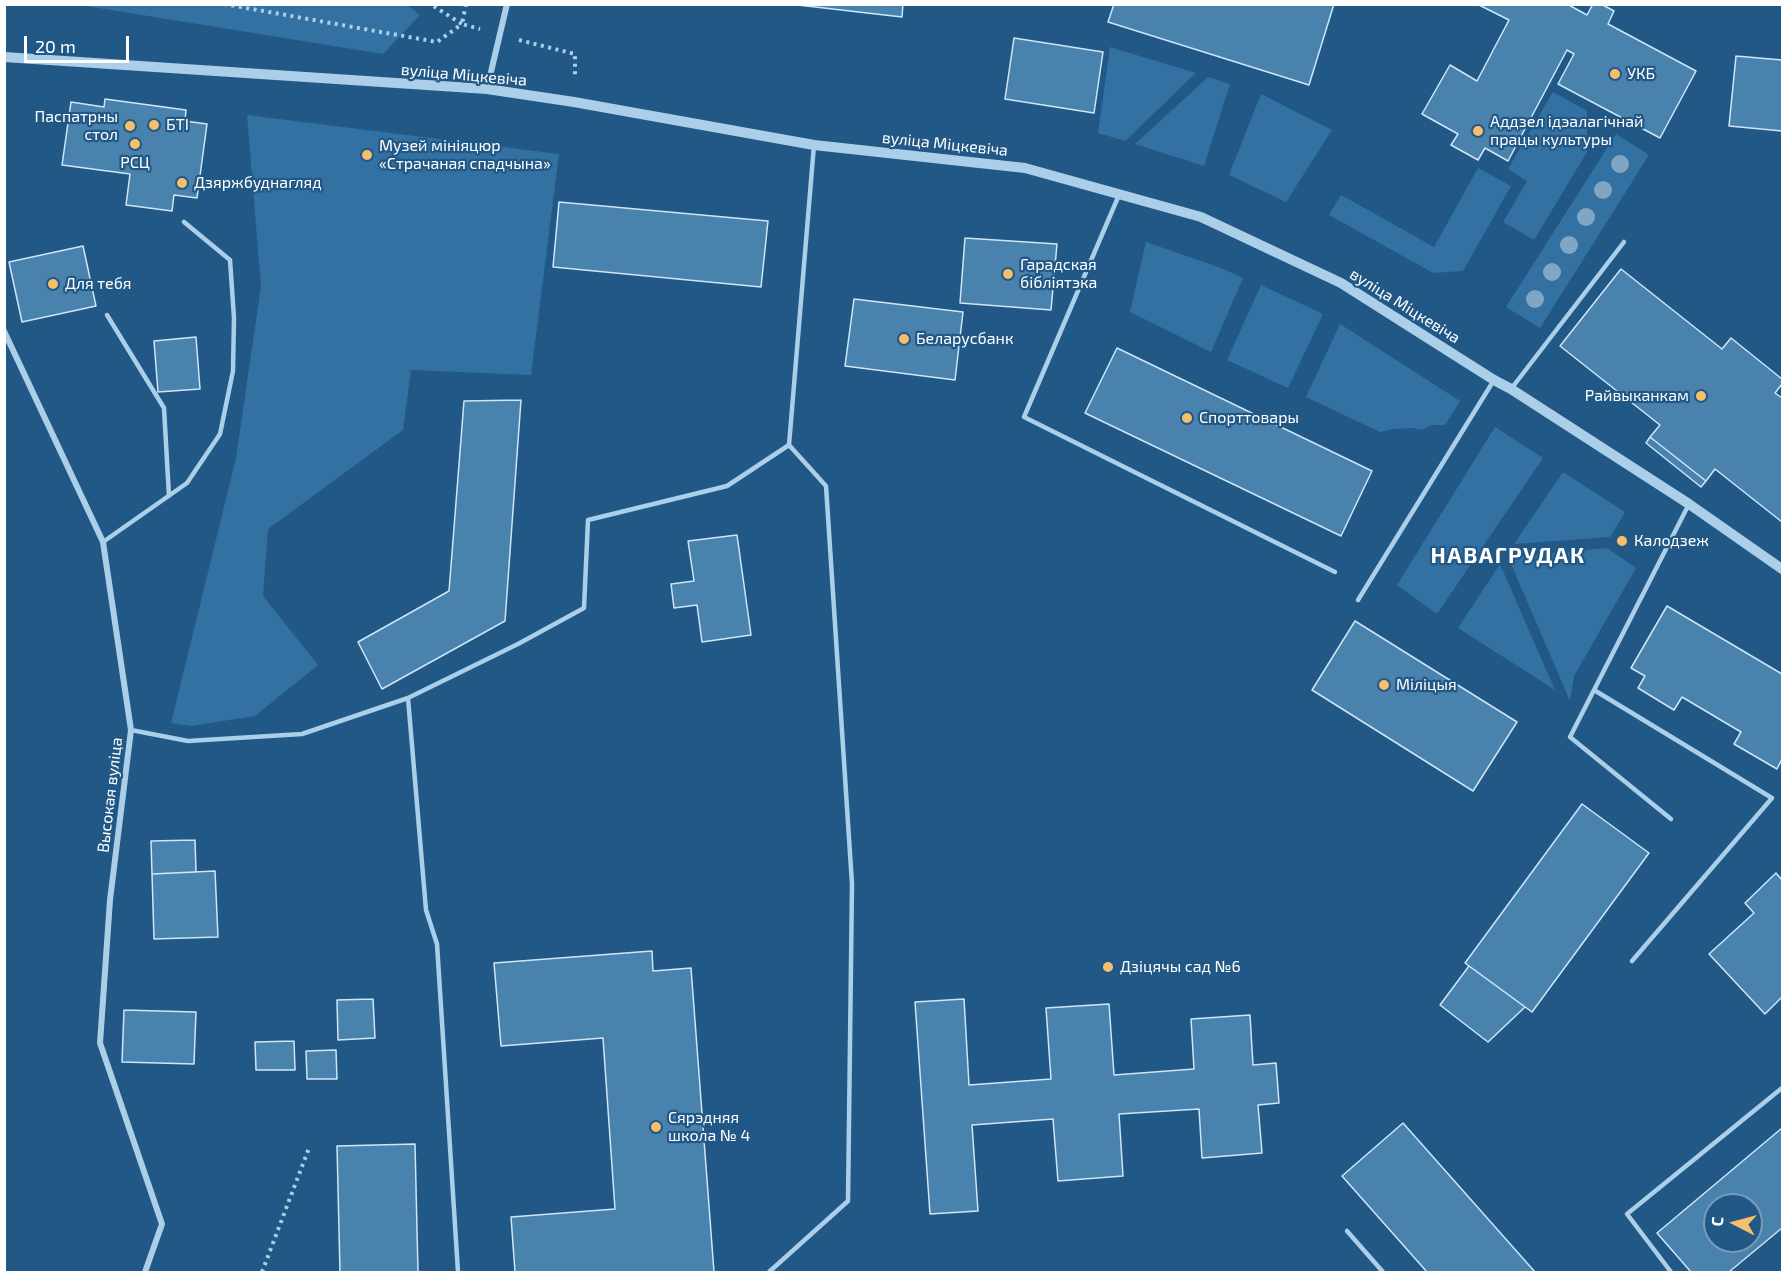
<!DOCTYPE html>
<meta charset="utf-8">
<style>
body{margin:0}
#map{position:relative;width:1787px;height:1277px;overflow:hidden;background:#215886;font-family:"Exo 2",sans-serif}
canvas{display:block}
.frame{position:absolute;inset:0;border:6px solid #fff;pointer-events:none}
.north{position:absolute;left:1703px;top:1193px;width:60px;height:60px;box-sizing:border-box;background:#215886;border:2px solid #7a9bb6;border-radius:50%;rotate:276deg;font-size:16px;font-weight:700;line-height:24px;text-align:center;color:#fff}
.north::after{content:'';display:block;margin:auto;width:21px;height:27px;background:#f6bf6c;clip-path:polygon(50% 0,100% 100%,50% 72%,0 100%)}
.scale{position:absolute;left:24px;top:36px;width:105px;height:27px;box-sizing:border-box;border:3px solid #fff;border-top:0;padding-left:8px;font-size:18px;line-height:21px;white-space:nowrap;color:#fff;-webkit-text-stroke:4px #215886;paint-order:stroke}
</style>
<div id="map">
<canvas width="1787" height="1277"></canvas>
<div class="frame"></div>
<div class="north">С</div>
<div class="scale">20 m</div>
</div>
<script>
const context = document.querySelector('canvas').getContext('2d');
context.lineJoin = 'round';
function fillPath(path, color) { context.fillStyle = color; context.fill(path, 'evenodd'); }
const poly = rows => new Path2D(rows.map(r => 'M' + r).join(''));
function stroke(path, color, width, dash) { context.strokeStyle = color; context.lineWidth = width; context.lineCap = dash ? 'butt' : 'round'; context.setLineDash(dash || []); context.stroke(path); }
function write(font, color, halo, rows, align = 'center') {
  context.font = font + ' "Exo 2",sans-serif'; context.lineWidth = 4.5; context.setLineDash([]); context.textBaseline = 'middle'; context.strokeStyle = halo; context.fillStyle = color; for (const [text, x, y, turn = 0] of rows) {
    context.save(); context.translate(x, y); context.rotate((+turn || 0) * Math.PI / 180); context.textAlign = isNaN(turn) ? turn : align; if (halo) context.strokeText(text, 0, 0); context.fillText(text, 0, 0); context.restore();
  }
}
const green = poly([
 [406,4,420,15,383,54,80,5],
 [1110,47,1196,73,1125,141,1098,133],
 [1208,77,1230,84,1204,166,1135,144],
 [1553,92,1587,111,1587,152,1534,240,1503,222,1527,181,1508,169],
 [1261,94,1332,130,1286,202,1229,175],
 [247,115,559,154,531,375,411,370,403,430,268,529,263,596,318,665,255,716,191,726,171,723,236,458,261,286],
 [1616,134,1649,155,1540,328,1506,307],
 [1478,168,1511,186,1463,271,1433,273,1329,215,1341,195,1434,247],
 [1146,242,1221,268,1243,278,1211,352,1130,312],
 [1261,285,1323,314,1288,388,1227,360],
 [1340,324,1460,401,1445,425,1431,425,1422,430,1412,428,1393,429,1380,432,1306,397],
 [1495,427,1543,458,1437,614,1397,585],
 [1563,472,1625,512,1610,537,1514,544],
 [1607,548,1636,568,1574,676,1570,701,1508,557],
 [1500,564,1555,690,1458,628]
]);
const building = poly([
 [789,4,903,4,902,17,789,4],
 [1114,4,1334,4,1309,85,1108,22,1114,4],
 [1477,4,1567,4,1587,15,1593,4,1601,4,1614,11,1608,24,1696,71,1660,138,1558,84,1574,54,1567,50,1508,161,1485,148,1478,160,1451,145,1458,134,1422,114,1450,65,1477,81,1509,20,1477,4],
 [1014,38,1103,52,1094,113,1005,99,1014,38],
 [1736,56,1782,60,1782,131,1729,126,1736,56],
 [105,99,186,110,185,121,207,124,197,198,174,195,172,211,126,205,130,174,62,165,71,102,104,107,105,99],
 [559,202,768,221,761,287,553,267,559,202],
 [965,238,1057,244,1051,310,960,303,965,238],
 [83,246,96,306,22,322,9,262,83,246],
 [1621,269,1722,349,1731,338,1782,379,1782,384,1775,393,1782,398,1782,522,1715,469,1706,481,1650,437,1660,425,1560,346,1621,269],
 [854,299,963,312,955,380,845,366,854,299],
 [196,337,200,389,158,392,154,341,196,337],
 [1117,348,1372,471,1341,536,1085,413,1117,348],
 [521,400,505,621,382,689,358,642,449,591,464,401,521,400],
 [1650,437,1706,481,1701,487,1646,443,1650,437],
 [737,535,751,635,702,642,697,605,674,608,671,584,694,581,688,541,737,535],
 [1667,606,1782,674,1782,759,1777,769,1734,744,1741,732,1682,697,1674,710,1638,688,1645,676,1631,668,1667,606],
 [1355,621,1517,722,1473,791,1312,690,1355,621],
 [1582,804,1649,853,1532,1012,1465,963,1582,804],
 [195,840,196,872,152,874,151,841,195,840],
 [215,871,218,937,154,939,152,874,215,871],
 [1776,873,1782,880,1782,997,1765,1014,1709,954,1754,913,1745,903,1776,873],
 [652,951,653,971,691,968,714,1272,515,1272,511,1217,615,1209,603,1038,501,1046,494,963,652,951],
 [1469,966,1525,1007,1488,1042,1440,1005,1469,966],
 [373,999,375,1038,338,1040,337,1000,373,999],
 [964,999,969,1085,1051,1079,1046,1008,1109,1004,1114,1075,1194,1069,1191,1019,1250,1015,1253,1065,1276,1063,1279,1103,1258,1105,1262,1153,1202,1158,1199,1109,1119,1114,1123,1176,1058,1181,1053,1119,972,1125,978,1211,930,1214,915,1002,964,999],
 [124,1010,196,1012,194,1064,122,1062,124,1010],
 [294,1041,295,1070,256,1070,255,1042,294,1041],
 [336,1050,337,1079,307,1079,306,1051,336,1050],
 [1403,1123,1535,1272,1427,1272,1342,1176,1403,1123],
 [1782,1128,1782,1228,1729,1272,1691,1272,1657,1233,1782,1128],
 [1715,1205,1751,1205,1751,1241,1715,1241,1715,1205],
 [415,1144,418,1272,340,1272,337,1146,415,1144]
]);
const path = poly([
 [224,4,437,42,462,24,430,4],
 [466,4,462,24,480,29],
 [519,40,575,54,575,78],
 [262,1272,309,1148]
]);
const service = poly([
 [1119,195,1024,417,1335,572],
 [107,315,164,408,169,496],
 [1511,389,1624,242],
 [103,542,187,483,220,434,233,371,234,318,230,260,184,222],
 [1358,600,1494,380],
 [1594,690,1772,798,1632,961],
 [408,698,518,644,584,608,588,520,727,486,789,445],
 [131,730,188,741,302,734,408,698,426,910,437,944,458,1272],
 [1671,819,1570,737,1689,504],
 [1347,1231,1383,1272],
 [769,1272,848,1201,852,884,826,486,789,445,814,145],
 [1671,1272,1627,1214,1782,1088]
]);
const minor = poly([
 [487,89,507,4],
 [4,331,103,542,131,730,110,900,100,1043,162,1224,145,1272]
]);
const tertiary = poly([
 [4,57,487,89,574,102,814,145,1025,168,1201,217,1341,283,1494,380,1511,389,1689,504,1782,569]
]);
const trees = [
 [1620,164],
 [1603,190],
 [1586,217],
 [1569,245],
 [1552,272],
 [1535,299]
];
const markers = [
 [1615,74,6,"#f6bf6c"],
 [154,125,6,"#f6bf6c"],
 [130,126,6,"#f6bf6c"],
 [1478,131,6,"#f6bf6c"],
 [135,144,6,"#f6bf6c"],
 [367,155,6,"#f6bf6c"],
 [182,183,6,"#f6bf6c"],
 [1008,274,6,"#f6bf6c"],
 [53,284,6,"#f6bf6c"],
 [904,339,6,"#f6bf6c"],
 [1701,396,6,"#f6bf6c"],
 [1187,418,6,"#f6bf6c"],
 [1622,541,6,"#f6bf6c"],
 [1384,685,6,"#f6bf6c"],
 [1108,967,6,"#f6bf6c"],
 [656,1127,6,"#f6bf6c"]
];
const poiNames = [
 ["УКБ",1627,74],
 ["Паспатрны",118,117,"right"],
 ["стол",118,135,"right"],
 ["Аддзел ідэалагічнай",1490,122],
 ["працы культуры",1490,140],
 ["БТІ",166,125],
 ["Музей мініяцюр",379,146],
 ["«Страчаная спадчына»",379,164],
 ["РСЦ",135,163,"center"],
 ["Дзяржбуднагляд",194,183],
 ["Гарадская",1020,265],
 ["бібліятэка",1020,283],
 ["Для тебя",65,284],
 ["Беларусбанк",916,339],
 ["Райвыканкам",1689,396,"right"],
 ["Спорттовары",1199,418],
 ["Калодзеж",1634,541],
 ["Міліцыя",1396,685],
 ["Дзіцячы сад №6",1120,967],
 ["Сярэдняя",668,1118],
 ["школа № 4",668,1136]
];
const streetNames = [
 ["вуліца Міцкевіча",464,75,5],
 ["вуліца Міцкевіча",945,144,6],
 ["вуліца Міцкевіча",1405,306,32],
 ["Высокая вуліца",110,795,-83]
];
const districtNames = [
 ["НАВАГРУДАК",1508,556]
];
fillPath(green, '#3271a2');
fillPath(building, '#4a82ae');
stroke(building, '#cfe6f7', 1.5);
stroke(path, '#abcee9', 4, [3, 4.5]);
stroke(service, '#abcee9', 4.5);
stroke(minor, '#abcee9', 6);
stroke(tertiary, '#abcee9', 10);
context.fillStyle = '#81a6c4';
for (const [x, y] of trees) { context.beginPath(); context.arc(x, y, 9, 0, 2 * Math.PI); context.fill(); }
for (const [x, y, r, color] of markers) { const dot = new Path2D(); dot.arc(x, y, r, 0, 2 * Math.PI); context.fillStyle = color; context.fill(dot); stroke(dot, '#215886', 2); }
write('16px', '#fff', '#215886', poiNames, 'left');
write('16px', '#fff', '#215886', streetNames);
context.letterSpacing = '1.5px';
write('bold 22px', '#fff', '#215886', districtNames);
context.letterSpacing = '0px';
</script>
